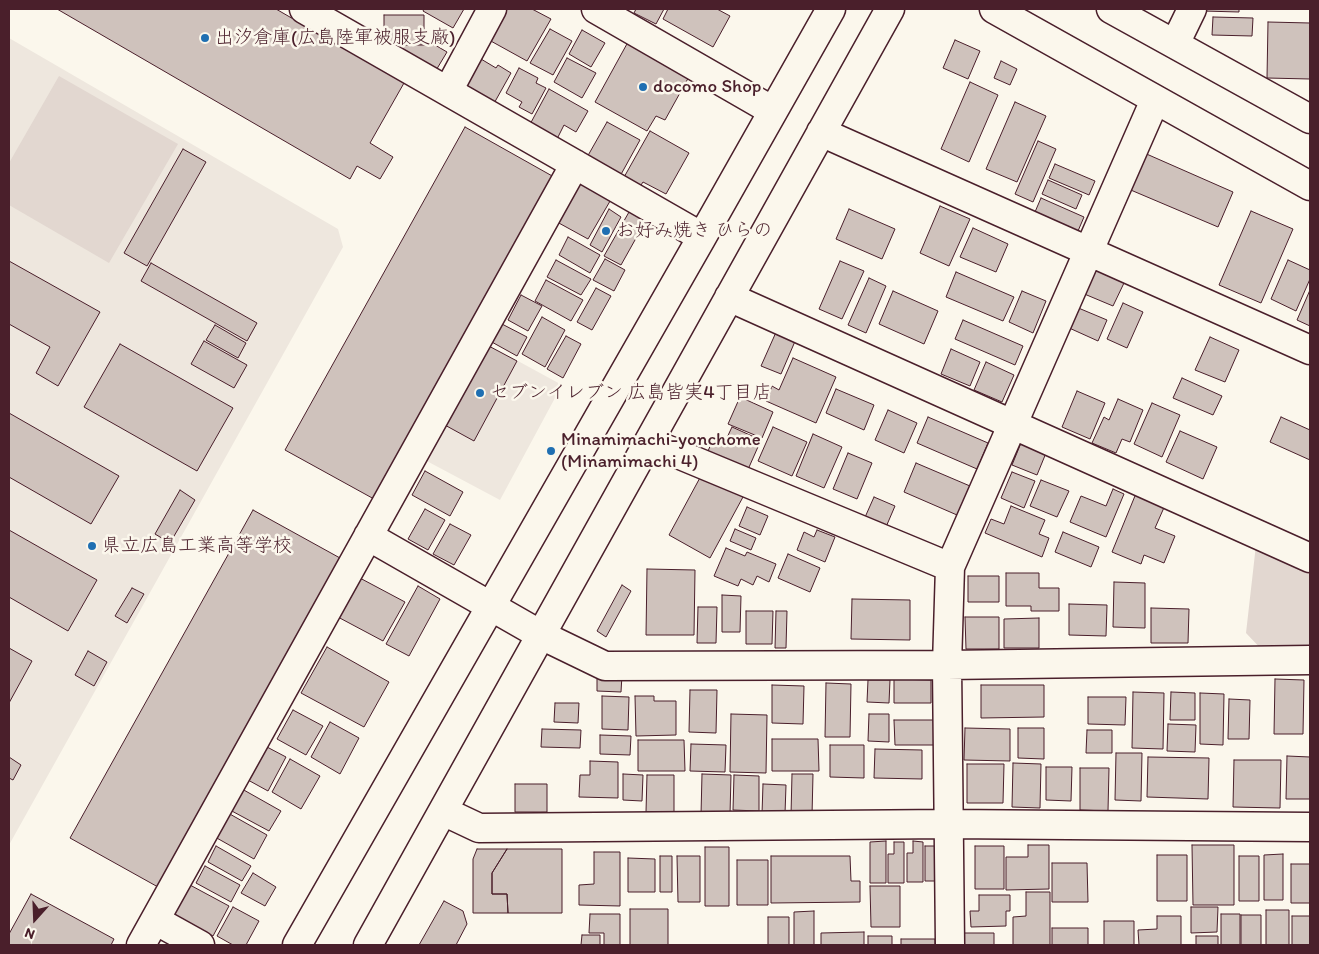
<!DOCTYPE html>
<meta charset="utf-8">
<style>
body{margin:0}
#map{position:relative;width:1319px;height:954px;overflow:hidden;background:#fbf7ec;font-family:Itim,sans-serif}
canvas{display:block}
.frame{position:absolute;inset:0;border:10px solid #4a1f2b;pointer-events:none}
.north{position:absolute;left:10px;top:894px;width:50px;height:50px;-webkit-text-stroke:4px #fbf7ec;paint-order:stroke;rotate:200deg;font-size:14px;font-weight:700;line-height:20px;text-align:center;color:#4a1f2b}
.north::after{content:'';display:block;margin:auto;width:18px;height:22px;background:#4a1f2b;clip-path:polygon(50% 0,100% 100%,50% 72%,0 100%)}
</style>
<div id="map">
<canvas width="1319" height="954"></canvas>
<div class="frame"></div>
<div class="north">N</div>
</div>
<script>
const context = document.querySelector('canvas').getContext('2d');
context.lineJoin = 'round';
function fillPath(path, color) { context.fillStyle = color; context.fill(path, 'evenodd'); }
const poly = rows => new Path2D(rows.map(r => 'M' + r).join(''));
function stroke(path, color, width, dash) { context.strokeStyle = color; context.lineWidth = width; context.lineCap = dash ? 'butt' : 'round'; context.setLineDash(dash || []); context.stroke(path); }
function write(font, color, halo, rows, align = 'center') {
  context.font = font + ' Itim,"Klee One",sans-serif'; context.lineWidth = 5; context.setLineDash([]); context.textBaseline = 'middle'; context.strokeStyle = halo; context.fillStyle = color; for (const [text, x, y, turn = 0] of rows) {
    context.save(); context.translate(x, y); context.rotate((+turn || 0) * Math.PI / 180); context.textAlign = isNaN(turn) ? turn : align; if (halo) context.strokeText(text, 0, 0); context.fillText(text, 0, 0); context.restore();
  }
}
const built = poly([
 [9,38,338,229,343,247,9,845],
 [485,343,562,385,500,500,423,459]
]);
const green = poly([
 [59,76,178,144,109,263,9,205,9,163],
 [1256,545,1310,563,1310,651,1264,652,1246,633]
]);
const building = poly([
 [57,9,276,9,404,83,370,143,393,157,380,179,357,166,350,179,57,9],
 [424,9,464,9,453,28,423,11,424,9],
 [507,9,532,9,551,19,527,61,489,40,507,9],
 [636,9,664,9,656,24,634,13,636,9],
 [668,9,717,9,730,16,713,47,663,19,668,9],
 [1203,9,1239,9,1239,12,1203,11,1203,9],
 [384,15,424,15,424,44,384,44,384,15],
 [1213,17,1253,18,1252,36,1212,35,1213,17],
 [1268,22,1310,23,1310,79,1267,78,1268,22],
 [550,29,572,41,553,75,530,63,550,29],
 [582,30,605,43,591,67,569,54,582,30],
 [955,40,980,51,968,79,943,68,955,40],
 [628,42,691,73,665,120,656,116,647,131,595,102,628,42],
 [402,45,435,45,447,52,435,72,397,54,402,45],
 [567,58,596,73,582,98,554,82,567,58],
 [481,59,496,68,498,65,511,73,492,107,475,98,478,92,466,85,481,59],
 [1001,61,1017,69,1010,85,994,78,1001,61],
 [519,68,538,78,536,83,546,88,532,114,519,107,522,102,506,93,519,68],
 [970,82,998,95,969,162,941,149,970,82],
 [549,89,588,111,576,132,564,125,555,143,528,128,549,89],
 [1015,102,1046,116,1017,182,986,169,1015,102],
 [607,122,640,140,619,178,586,159,607,122],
 [465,127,554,177,374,499,285,450,465,127],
 [650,131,689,153,666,194,643,182,639,188,623,179,650,131],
 [1038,141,1056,149,1033,202,1015,194,1038,141],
 [183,149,206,162,147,266,124,253,183,149],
 [1142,152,1233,192,1218,227,1126,188,1142,152],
 [1055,164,1095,181,1089,195,1049,178,1055,164],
 [581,178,613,196,588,239,557,222,581,178],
 [1048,180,1082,195,1076,209,1042,194,1048,180],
 [1041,198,1084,217,1078,231,1035,212,1041,198],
 [633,205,649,215,621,265,604,256,633,205],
 [940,206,970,219,949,266,920,253,940,206],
 [609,209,621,217,602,252,590,245,609,209],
 [849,209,895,229,882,259,836,239,849,209],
 [1251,211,1293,229,1261,303,1219,285,1251,211],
 [973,228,1008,244,996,272,960,257,973,228],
 [568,237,600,255,590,273,559,255,568,237],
 [605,259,625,270,614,291,593,280,605,259],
 [556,260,591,279,581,295,547,277,556,260],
 [1288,260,1310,270,1310,279,1296,311,1271,299,1288,260],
 [9,261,100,312,58,386,36,373,50,347,9,324,9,261],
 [840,261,864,271,842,319,819,309,840,261],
 [151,263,257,323,247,341,141,281,151,263],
 [1093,269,1124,283,1113,306,1082,293,1093,269],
 [956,272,1014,297,1003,321,946,297,956,272],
 [869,278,886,286,866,333,848,325,869,278],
 [546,280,583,300,571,321,535,301,546,280],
 [596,288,611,296,592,330,577,322,596,288],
 [1310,290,1310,326,1297,320,1310,290],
 [893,291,938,311,924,344,879,324,893,291],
 [1022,291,1046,301,1033,333,1009,322,1022,291],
 [521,295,542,306,528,331,508,320,521,295],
 [1123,303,1143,312,1127,348,1107,339,1123,303],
 [1076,307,1107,320,1098,341,1067,327,1076,307],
 [542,317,565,330,545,367,522,354,542,317],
 [963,320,1023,346,1015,365,955,339,963,320],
 [500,323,527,337,517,356,490,341,500,323],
 [215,325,246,343,238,358,206,340,215,325],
 [777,330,796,339,781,374,761,366,777,330],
 [566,336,581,344,563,378,547,369,566,336],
 [1210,337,1239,350,1225,382,1195,370,1210,337],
 [204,341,247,365,234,388,191,364,204,341],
 [120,344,233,408,197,471,84,407,120,344],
 [485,344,517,361,474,441,443,424,485,344],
 [951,349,980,362,970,386,941,374,951,349],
 [793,358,836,377,816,423,766,401,772,386,779,390,793,358],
 [986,362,1014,375,1002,402,974,390,986,362],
 [1182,378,1222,396,1213,415,1173,398,1182,378],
 [836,389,874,405,864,430,826,413,836,389],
 [1077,391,1105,403,1090,439,1062,427,1077,391],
 [740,397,773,412,762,438,728,424,740,397],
 [1118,399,1143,410,1130,442,1122,439,1116,453,1092,443,1104,417,1109,420,1118,399],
 [1152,403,1180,415,1162,457,1134,444,1152,403],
 [888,410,917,423,904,453,875,440,888,410],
 [9,413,119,476,91,524,9,477,9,413],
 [928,417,988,443,977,469,917,443,928,417],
 [1281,417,1310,430,1310,460,1270,442,1281,417],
 [732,427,761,440,746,474,706,456,713,439,724,444,732,427],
 [773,427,807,442,792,476,758,461,773,427],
 [1180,431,1217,447,1203,479,1166,462,1180,431],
 [813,434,842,447,824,488,796,476,813,434],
 [1021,443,1046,453,1037,475,1012,465,1021,443],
 [848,453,872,463,857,499,833,489,848,453],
 [916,463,970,486,957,515,904,492,916,463],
 [425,471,463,492,450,516,412,495,425,471],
 [1012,472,1035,481,1024,508,1001,498,1012,472],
 [702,474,743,497,710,558,669,535,702,474],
 [1041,480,1069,491,1057,517,1030,506,1041,480],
 [1113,489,1124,494,1106,537,1070,522,1081,496,1106,506,1113,489],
 [180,490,195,500,170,543,155,534,180,490],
 [1137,491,1166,503,1155,528,1175,536,1164,563,1144,555,1141,564,1112,552,1137,491],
 [874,497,895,506,883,534,862,524,874,497],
 [1011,506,1045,520,1039,534,1049,538,1042,557,985,533,991,519,1004,524,1011,506],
 [747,507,768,516,760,535,739,526,747,507],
 [425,509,445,520,428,550,408,539,425,509],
 [253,510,340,558,158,887,70,838,253,510],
 [450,524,471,535,454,565,433,554,450,524],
 [735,529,756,538,751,550,730,541,735,529],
 [9,530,97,580,68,631,9,597,9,530],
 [817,530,835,537,825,562,797,550,804,532,814,537,817,530],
 [1063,532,1099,547,1091,567,1055,552,1063,532],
 [726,548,745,556,747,552,776,564,769,582,757,576,753,585,741,579,738,586,714,576,726,548],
 [788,554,820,568,810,592,778,578,788,554],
 [647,569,695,570,694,635,646,635,647,569],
 [1006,573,1039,573,1039,588,1059,588,1059,611,1031,611,1031,606,1006,606,1006,573],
 [968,576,999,576,999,602,968,602,968,576],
 [358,577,405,602,383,641,336,616,358,577],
 [1114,582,1145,583,1145,628,1113,627,1114,582],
 [622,585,631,591,606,637,597,631,622,585],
 [418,586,440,599,409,656,386,644,418,586],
 [132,588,144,594,127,623,115,616,132,588],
 [722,595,741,596,740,632,722,632,722,595],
 [852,599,910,600,910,640,851,639,852,599],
 [1069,604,1107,605,1106,636,1069,635,1069,604],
 [698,607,717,607,716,643,697,643,698,607],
 [1151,608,1189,609,1188,643,1151,643,1151,608],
 [746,611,773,611,772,644,746,644,746,611],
 [776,611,787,611,786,648,775,648,776,611],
 [965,617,999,617,999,649,966,649,965,617],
 [1039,618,1039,648,1004,648,1004,619,1039,618],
 [327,647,389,682,364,727,301,693,327,647],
 [9,648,32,661,9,703,9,648],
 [88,651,107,662,94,686,75,675,88,651],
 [597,675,622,675,621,692,597,691,597,675],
 [894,679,931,680,931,703,894,703,894,679],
 [1275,679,1304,680,1303,734,1274,734,1275,679],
 [868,680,890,680,889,703,867,702,868,680],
 [826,683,851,684,850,737,825,737,826,683],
 [772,685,804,686,803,724,772,723,772,685],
 [981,685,1044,685,1044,717,981,718,981,685],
 [690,690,717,690,716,733,689,732,690,690],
 [1133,692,1164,693,1163,749,1132,748,1133,692],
 [1171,692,1195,693,1195,720,1170,720,1171,692],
 [1200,693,1224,694,1223,745,1200,744,1200,693],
 [602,696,629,697,628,730,602,729,602,696],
 [635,696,654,696,654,701,676,701,676,735,636,736,635,696],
 [1088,697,1126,697,1125,725,1088,724,1088,697],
 [1229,699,1250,700,1249,739,1228,739,1229,699],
 [555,703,579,703,578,723,554,722,555,703],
 [293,710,323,726,306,755,277,739,293,710],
 [731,714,767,715,766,773,730,772,731,714],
 [869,714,889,714,889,742,868,741,869,714],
 [894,720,935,720,935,745,895,745,894,720],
 [330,722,359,738,340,774,311,757,330,722],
 [1168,724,1196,725,1195,752,1167,751,1168,724],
 [965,728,1010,729,1010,761,964,760,965,728],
 [1018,728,1044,728,1044,759,1018,758,1018,728],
 [542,729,581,730,580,748,541,747,542,729],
 [1087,730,1112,730,1112,753,1086,753,1087,730],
 [600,735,631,736,630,755,600,754,600,735],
 [772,739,818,739,819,771,772,771,772,739],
 [638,740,684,740,685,771,638,771,638,740],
 [691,744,726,745,725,772,690,771,691,744],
 [830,745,864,745,864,778,830,777,830,745],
 [267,747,286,757,268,791,248,780,267,747],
 [875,749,922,750,922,779,874,778,875,749],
 [1116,753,1142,753,1141,801,1115,800,1116,753],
 [1287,756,1310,757,1310,799,1286,799,1287,756],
 [9,757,21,765,13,780,9,778,9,757],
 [1148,757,1209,758,1208,799,1147,797,1148,757],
 [290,759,320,776,301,809,272,792,290,759],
 [1234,760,1281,760,1280,808,1233,807,1234,760],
 [590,761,618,762,618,798,579,797,580,775,590,775,590,761],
 [1013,763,1041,764,1040,808,1012,807,1013,763],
 [967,764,1004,764,1003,803,967,803,967,764],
 [1046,767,1072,767,1071,801,1046,800,1046,767],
 [1080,768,1109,768,1108,811,1080,810,1080,768],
 [623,774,643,775,642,801,623,800,623,774],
 [702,774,731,775,730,815,701,815,702,774],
 [792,774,813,774,812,816,791,815,792,774],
 [647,775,674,775,674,812,646,812,647,775],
 [734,775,759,776,759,811,733,810,734,775],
 [515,784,547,784,547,812,515,812,515,784],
 [763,784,786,785,785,814,762,814,763,784],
 [242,789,281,811,269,831,230,810,242,789],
 [228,813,267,835,254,859,215,837,228,813],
 [886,841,886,883,870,883,870,842,886,841],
 [913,841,923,842,923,882,907,882,907,853,913,853,913,841],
 [894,842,904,842,904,883,888,883,888,854,894,854,894,842],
 [1028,845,1049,845,1049,889,1006,890,1006,857,1028,857,1028,845],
 [1192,845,1234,845,1234,905,1193,905,1192,845],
 [216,846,251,866,242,881,208,862,216,846],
 [925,846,941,846,941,881,925,881,925,846],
 [975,846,1004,846,1004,889,975,889,975,846],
 [705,847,729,847,729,906,705,906,705,847],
 [477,849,507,849,492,873,492,894,507,894,508,913,473,913,473,859,477,849],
 [507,849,562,849,562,913,508,913,507,894,492,894,492,873,507,849],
 [594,852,620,852,620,906,579,905,579,885,594,884,594,852],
 [1283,854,1283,900,1264,900,1264,855,1283,854],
 [1157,855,1187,855,1187,901,1157,901,1157,855],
 [660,856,672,856,672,892,660,892,660,856],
 [677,856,700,856,700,902,678,902,677,856],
 [771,856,850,856,851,881,860,881,860,902,771,903,771,856],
 [1239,856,1259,856,1259,901,1239,901,1239,856],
 [628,858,655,859,655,892,628,892,628,858],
 [737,860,768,860,768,905,737,905,737,860],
 [1052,863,1087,863,1088,902,1052,902,1052,863],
 [1291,864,1310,864,1310,903,1291,903,1291,864],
 [205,866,240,885,231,902,196,883,205,866],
 [253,873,276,887,265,906,241,893,253,873],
 [190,885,229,906,213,936,174,914,190,885],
 [870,886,900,886,900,927,871,927,870,886],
 [1026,892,1050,892,1050,945,1013,945,1013,917,1026,916,1026,892],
 [31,894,114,939,111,945,9,945,9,934,31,894],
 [979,895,1010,895,1010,911,1006,911,1006,926,971,927,970,911,979,911,979,895],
 [444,901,463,911,467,924,456,945,419,945,444,901],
 [233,907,259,921,246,945,233,945,217,936,233,907],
 [1191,907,1218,907,1217,932,1191,933,1191,907],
 [630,909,668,909,668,945,630,945,630,909],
 [1266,910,1289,910,1289,945,1266,945,1266,910],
 [814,911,814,945,794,945,794,912,814,911],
 [590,914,620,914,620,945,604,945,604,933,589,933,590,914],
 [1221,914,1240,914,1240,945,1221,945,1221,914],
 [1241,915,1261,915,1261,945,1241,945,1241,915],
 [1157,916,1181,916,1181,945,1139,945,1138,930,1157,929,1157,916],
 [1292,916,1310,916,1310,945,1292,945,1292,916],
 [768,917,789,917,789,945,768,945,768,917],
 [1104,921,1134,921,1134,945,1104,945,1104,921],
 [1052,928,1088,928,1088,945,1052,945,1052,928],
 [864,932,864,945,821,945,821,933,864,932],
 [963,933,994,933,994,945,963,945,963,933],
 [582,935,600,935,600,945,581,945,582,935],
 [868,936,892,936,892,945,868,945,868,936],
 [1196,936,1218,936,1218,945,1196,945,1196,936],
 [901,939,935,939,935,945,901,945,901,939]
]);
const minor = poly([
 [304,9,702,237],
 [596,9,773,111],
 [994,9,1310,186],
 [1111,9,1310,119],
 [1175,44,1192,9],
 [448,91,492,9],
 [821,132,1310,350],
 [729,297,1310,558],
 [649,442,950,567],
 [368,536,541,635,605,666,947,665,1310,660],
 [443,811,479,828,948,824,1310,827],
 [155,920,200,945],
 [141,945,575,164],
 [297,945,702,237,831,9],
 [368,945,890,9],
 [950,945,947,665,950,567,1155,100]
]);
const markers = [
 [205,38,5,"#1f6fb2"],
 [643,87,5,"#1f6fb2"],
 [606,231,5,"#1f6fb2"],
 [480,393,5,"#1f6fb2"],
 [551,451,5,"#1f6fb2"],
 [92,546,5,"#1f6fb2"]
];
const poiNames = [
 ["出汐倉庫(広島陸軍被服支廠)",215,38],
 ["docomo Shop",653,87],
 ["お好み焼き ひらの",616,231],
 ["セブンイレブン 広島皆実4丁目店",490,393],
 ["Minamimachi-yonchome",561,440],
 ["(Minamimachi 4)",561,462],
 ["県立広島工業高等学校",102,546]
];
fillPath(built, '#eee7de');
fillPath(green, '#e2d7d0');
fillPath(building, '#cfc2bc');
stroke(building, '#4a1f2b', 1);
stroke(minor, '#4a1f2b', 31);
stroke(minor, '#fbf7ec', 28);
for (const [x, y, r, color] of markers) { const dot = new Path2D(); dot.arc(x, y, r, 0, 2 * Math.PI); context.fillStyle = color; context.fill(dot); stroke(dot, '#fbf7ec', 2); }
write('19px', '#4a1f2b', '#fbf7ec', poiNames, 'left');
</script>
